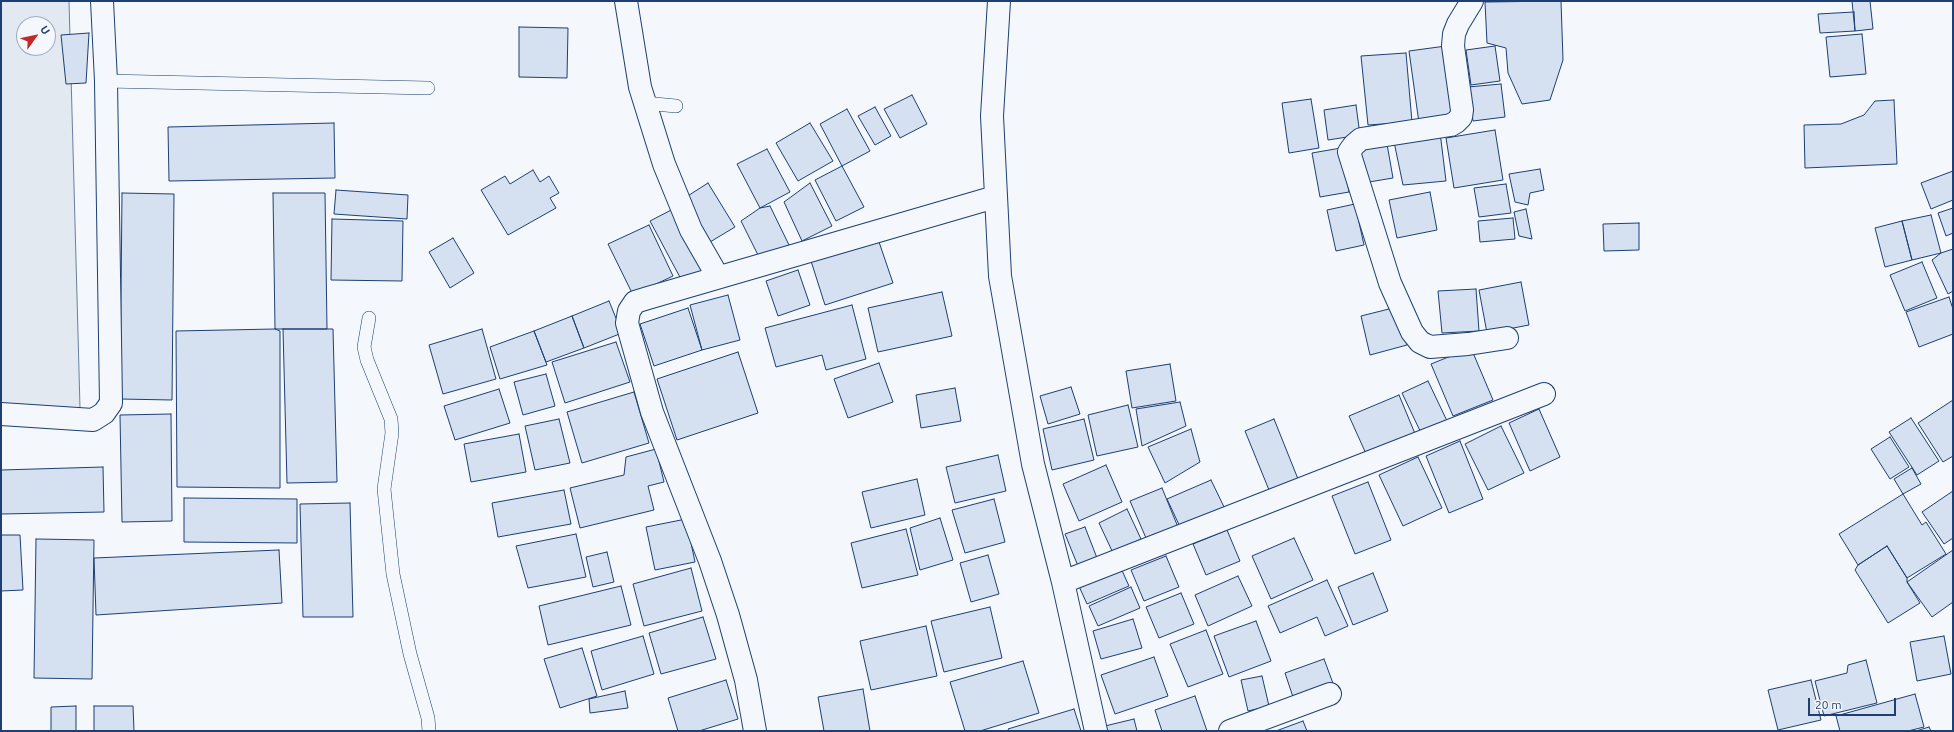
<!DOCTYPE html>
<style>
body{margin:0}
#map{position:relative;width:1954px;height:732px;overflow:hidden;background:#f4f7fb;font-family:Ubuntu,sans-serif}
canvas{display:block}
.frame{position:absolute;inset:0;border:2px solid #1d3f73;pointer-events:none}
.north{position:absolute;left:16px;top:16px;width:40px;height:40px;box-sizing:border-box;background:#f4f7fb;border:1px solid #9eadc5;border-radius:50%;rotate:57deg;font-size:11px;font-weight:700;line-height:16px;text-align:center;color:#1d3f73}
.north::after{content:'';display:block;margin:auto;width:14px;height:18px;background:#c62828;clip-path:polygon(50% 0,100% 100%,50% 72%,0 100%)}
.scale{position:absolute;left:1808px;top:698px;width:88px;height:18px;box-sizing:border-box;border:2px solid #1d3f73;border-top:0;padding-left:5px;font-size:12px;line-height:14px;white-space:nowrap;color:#1d3f73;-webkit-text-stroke:3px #f4f7fb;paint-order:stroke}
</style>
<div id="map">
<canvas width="1954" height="732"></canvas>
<div class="frame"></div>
<div class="north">U</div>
<div class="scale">20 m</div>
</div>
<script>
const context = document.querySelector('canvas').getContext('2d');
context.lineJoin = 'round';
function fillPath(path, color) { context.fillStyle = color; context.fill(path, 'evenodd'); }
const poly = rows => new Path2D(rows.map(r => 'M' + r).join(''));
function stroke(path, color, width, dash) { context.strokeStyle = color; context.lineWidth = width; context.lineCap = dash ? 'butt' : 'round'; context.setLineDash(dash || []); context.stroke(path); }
const green = poly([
 [1,1,69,1,80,408,1,404,1,1],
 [24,24,48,24,48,48,24,48,24,24]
]);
const building = poly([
 [1561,1,1563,60,1550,100,1522,104,1508,73,1506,48,1487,43,1485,2,1561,1],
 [1852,1,1870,1,1873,29,1855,31,1852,1],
 [1854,12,1855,31,1820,33,1818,14,1854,12],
 [519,27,568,28,567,78,519,77,519,27],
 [89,33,86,83,66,84,61,35,89,33],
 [1862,34,1866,74,1830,77,1826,37,1862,34],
 [1446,46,1457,118,1419,123,1409,51,1446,46],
 [1495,46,1500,81,1471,85,1466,50,1495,46],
 [1406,53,1412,122,1368,125,1361,56,1406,53],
 [1501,84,1505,117,1473,121,1468,87,1501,84],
 [912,95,927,124,900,138,884,109,912,95],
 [1311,99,1319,148,1289,153,1282,103,1311,99],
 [1894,100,1897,164,1805,168,1804,125,1841,124,1864,115,1875,101,1894,100],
 [1356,105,1360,135,1328,140,1324,110,1356,105],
 [875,107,891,136,875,145,858,116,875,107],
 [847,109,870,151,842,166,820,124,847,109],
 [334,123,335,178,169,181,168,127,334,123],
 [810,123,833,161,798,181,776,143,810,123],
 [1495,130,1503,180,1454,188,1446,138,1495,130],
 [1440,132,1446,181,1403,185,1393,137,1440,132],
 [1387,144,1393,178,1363,183,1357,149,1387,144],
 [1341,148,1349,192,1320,197,1312,153,1341,148],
 [767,149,790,192,760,208,737,164,767,149],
 [842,166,864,207,836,221,815,180,842,166],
 [1540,169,1544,190,1530,193,1528,205,1515,202,1509,174,1540,169],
 [533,170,540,182,549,176,559,193,550,198,556,208,508,235,481,190,505,176,510,184,533,170],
 [1953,171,1953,200,1931,209,1921,183,1953,171],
 [708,183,735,227,710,242,683,199,708,183],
 [810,183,832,226,802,241,784,202,810,183],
 [1506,184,1511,213,1479,217,1474,188,1506,184],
 [336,190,408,195,407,219,334,214,336,190],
 [1430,192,1437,230,1397,238,1389,200,1430,192],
 [122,193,174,194,172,400,120,399,122,193],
 [273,193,325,193,327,329,275,329,273,193],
 [1355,204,1364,245,1336,251,1327,210,1355,204],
 [770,206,789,245,760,259,741,221,760,208,770,206],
 [677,207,709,268,682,281,650,221,677,207],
 [1953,208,1953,233,1946,236,1938,213,1953,208],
 [1526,209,1532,239,1519,236,1514,212,1526,209],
 [1931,215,1941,253,1912,260,1902,221,1931,215],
 [1513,218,1515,239,1480,242,1478,221,1513,218],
 [332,219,403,221,402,281,331,280,332,219],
 [1902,221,1912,260,1885,267,1875,228,1902,221],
 [1639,223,1639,250,1604,251,1603,224,1639,223],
 [649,225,673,276,633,295,608,244,649,225],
 [453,238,474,273,450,288,429,252,453,238],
 [878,239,893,283,825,305,811,261,878,239],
 [1953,249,1953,291,1948,294,1932,260,1941,253,1953,249],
 [1922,262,1937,298,1905,311,1890,275,1922,262],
 [798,270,810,305,778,316,766,281,798,270],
 [1521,282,1529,325,1487,333,1479,290,1521,282],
 [1476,289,1479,331,1442,333,1438,291,1476,289],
 [942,292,952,336,878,352,868,308,942,292],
 [728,295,740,340,702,350,690,305,728,295],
 [1949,297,1953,309,1953,334,1919,347,1906,312,1949,297],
 [609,301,622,333,584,348,572,316,609,301],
 [852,305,866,359,826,370,822,355,776,367,765,328,852,305],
 [1397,307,1407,345,1370,355,1361,316,1397,307],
 [688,308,702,350,654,366,640,324,688,308],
 [572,316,584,348,546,362,534,331,572,316],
 [275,329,280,331,280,488,177,487,176,331,275,329],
 [283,329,333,329,337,482,287,483,283,329],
 [482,329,496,379,443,394,429,345,482,329],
 [534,331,547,365,500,379,490,347,534,331],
 [616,342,630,382,565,403,552,362,616,342],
 [1471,348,1493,400,1453,416,1431,364,1471,348],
 [738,352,758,413,677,440,657,379,738,352],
 [879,363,893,402,848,418,834,379,879,363],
 [1170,364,1176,401,1132,408,1126,371,1170,364],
 [546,374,555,406,523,415,514,382,546,374],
 [1428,381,1448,423,1422,435,1402,393,1428,381],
 [1071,387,1080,414,1048,424,1040,396,1071,387],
 [955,388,961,421,921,428,916,395,955,388],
 [499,389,510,423,455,440,444,406,499,389],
 [634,392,649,443,582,463,567,412,634,392],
 [1399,395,1416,436,1367,456,1349,416,1399,395],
 [1953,400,1953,456,1943,462,1918,423,1953,400],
 [1180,402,1186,426,1142,446,1136,409,1180,402],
 [1128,405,1138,447,1097,456,1088,415,1128,405],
 [1539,409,1560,457,1530,471,1509,423,1539,409],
 [171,414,172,521,122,522,120,415,171,414],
 [1911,418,1939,461,1917,475,1889,432,1911,418],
 [559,419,570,463,535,470,525,426,559,419],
 [1084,419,1094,460,1052,470,1043,429,1084,419],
 [1274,419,1298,479,1269,490,1245,431,1274,419],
 [1501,426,1524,473,1488,490,1465,444,1501,426],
 [1191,429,1200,462,1165,483,1148,447,1191,429],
 [519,434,526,472,471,482,464,444,519,434],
 [1890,437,1909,467,1890,479,1871,449,1890,437],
 [1460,441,1483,499,1449,513,1426,456,1460,441],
 [656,449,664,482,648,486,654,510,580,528,570,488,624,475,626,457,656,449],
 [998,455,1006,491,955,503,946,467,998,455],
 [1418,457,1442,508,1403,526,1379,475,1418,457],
 [1106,465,1122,502,1079,521,1063,484,1106,465],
 [103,467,104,512,1,514,1,470,103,467],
 [1912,468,1921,484,1903,494,1894,479,1912,468],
 [917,479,925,515,871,528,862,492,917,479],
 [1211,480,1225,509,1181,529,1167,499,1211,480],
 [1368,482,1391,540,1355,554,1332,496,1368,482],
 [1162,488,1180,532,1149,545,1130,501,1162,488],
 [564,490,571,524,498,537,492,503,564,490],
 [1953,491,1953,538,1944,544,1922,512,1953,491],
 [1903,494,1922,525,1926,522,1946,554,1907,578,1887,546,1858,565,1839,534,1903,494],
 [184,498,297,499,297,543,184,542,184,498],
 [994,499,1005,542,965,553,952,510,994,499],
 [350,503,353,617,303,617,300,504,350,503],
 [1127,509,1141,539,1113,553,1099,523,1127,509],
 [940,518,953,560,920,570,910,528,940,518],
 [686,519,695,562,655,570,646,527,686,519],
 [1085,527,1097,558,1078,566,1065,534,1085,527],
 [906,529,918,575,862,588,851,543,906,529],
 [1227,530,1240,561,1206,575,1193,544,1227,530],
 [576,534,586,577,528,588,516,546,576,534],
 [1,535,20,535,23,590,1,591,1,535],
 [1294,538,1313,580,1271,599,1252,556,1294,538],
 [36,539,94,540,92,679,34,678,36,539],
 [1887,546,1907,578,1907,582,1920,603,1888,623,1855,570,1858,565,1887,546],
 [279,550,282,603,96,615,94,558,279,550],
 [1953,550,1953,602,1932,617,1907,582,1953,550],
 [607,552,614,582,593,587,586,557,607,552],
 [988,555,999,594,971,602,960,563,988,555],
 [1166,556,1179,587,1144,601,1131,570,1166,556],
 [1120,566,1129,586,1087,604,1078,584,1120,566],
 [691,568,702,611,644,626,633,584,691,568],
 [1373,573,1388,611,1353,625,1338,587,1373,573],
 [1238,576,1252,606,1208,626,1195,595,1238,576],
 [1327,580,1348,626,1325,636,1317,617,1280,633,1268,606,1327,580],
 [621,586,631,625,548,645,539,606,621,586],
 [1131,587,1140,608,1098,626,1089,606,1131,587],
 [1181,593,1194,624,1159,638,1146,607,1181,593],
 [990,607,1002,658,944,672,931,621,990,607],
 [703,617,716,659,661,674,649,633,703,617],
 [1133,619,1142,648,1101,659,1093,631,1133,619],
 [1256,621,1271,661,1229,677,1214,636,1256,621],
 [926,626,937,676,871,690,860,641,926,626],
 [1206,630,1223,674,1188,687,1170,644,1206,630],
 [643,636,654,674,602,690,591,651,643,636],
 [1944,636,1951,674,1917,681,1910,642,1944,636],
 [582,648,597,696,560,708,544,659,582,648],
 [1154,657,1168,696,1115,714,1101,675,1154,657],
 [1324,659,1334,686,1294,700,1285,673,1324,659],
 [1866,660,1877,703,1824,716,1815,681,1847,673,1848,665,1866,660],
 [1023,661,1039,713,980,731,965,731,950,682,1023,661],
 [1262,676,1269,706,1248,711,1241,680,1262,676],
 [726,680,738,719,699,731,678,731,668,698,726,680],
 [1811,680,1821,720,1778,730,1768,690,1811,680],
 [863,689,870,731,824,731,818,697,863,689],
 [625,691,628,708,590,713,589,699,625,691],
 [1915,694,1924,727,1908,731,1840,731,1836,716,1915,694],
 [1195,696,1207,731,1162,731,1155,710,1195,696],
 [76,706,76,731,51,731,51,707,76,706],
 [94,706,133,706,134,731,94,731,94,706],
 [1074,709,1081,731,1009,731,1008,729,1074,709],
 [1134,719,1137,731,1107,731,1105,726,1134,719],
 [1303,721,1307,731,1276,731,1303,721],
 [1929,727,1931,731,1916,731,1929,727]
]);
const service = poly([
 [106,81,428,88],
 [644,103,676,106],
 [369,318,364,347,367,360,391,419,392,433,384,489,393,574,410,654,428,718,429,731]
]);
const minor = poly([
 [626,1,640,87,664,164,691,230,718,277],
 [999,1,992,116,1000,276,1033,464,1063,582,1096,731],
 [1472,1,1458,24,1454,34,1453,46,1462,110,1461,117,1456,122,1451,125,1361,139,1354,145,1349,152,1390,283,1412,332,1420,342,1430,347,1468,344,1507,338],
 [1,414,93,420,104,413,111,403,106,81,102,1],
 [1063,582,1544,394],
 [755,731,746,680,728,615,710,561,652,412,627,323,629,311,635,302,648,298,995,197],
 [1230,731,1330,694]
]);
fillPath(green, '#e3e9f0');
stroke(green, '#687fa3', 1);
fillPath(building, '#d5e0f0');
stroke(building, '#1d3f73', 1);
stroke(service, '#1d3f73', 14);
stroke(minor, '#1d3f73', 24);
stroke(service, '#f4f7fb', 13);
stroke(minor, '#f4f7fb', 22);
</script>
